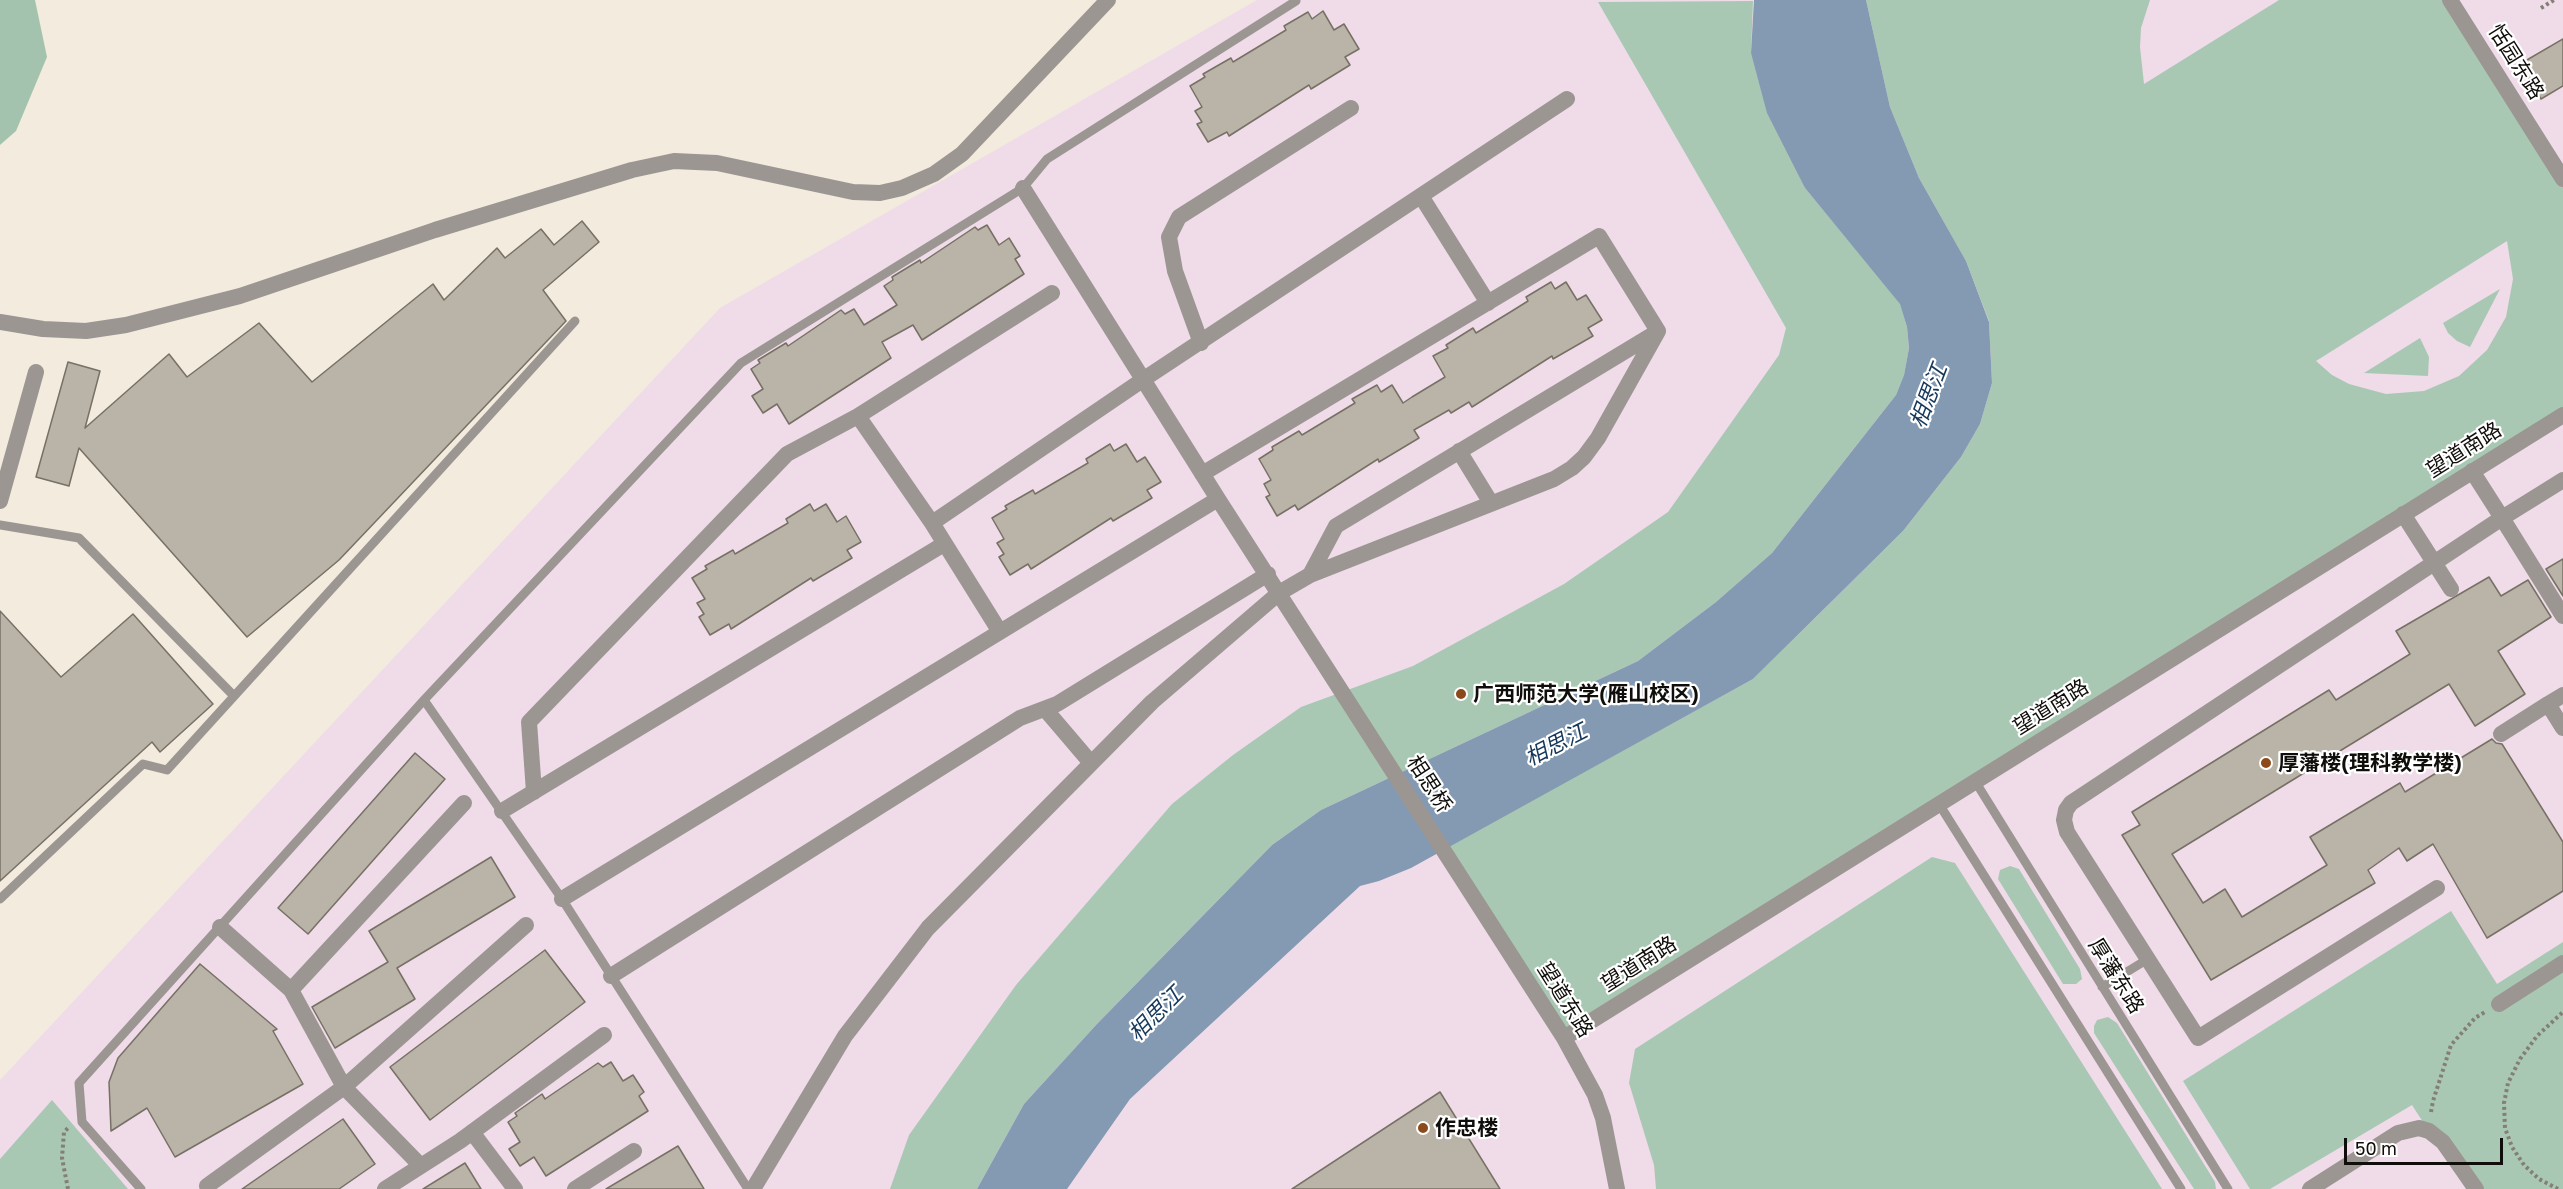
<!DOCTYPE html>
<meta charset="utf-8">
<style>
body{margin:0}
#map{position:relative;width:2563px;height:1189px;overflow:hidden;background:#f2ebde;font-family:"Golos Text",sans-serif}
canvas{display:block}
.scale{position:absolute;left:2344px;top:1138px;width:159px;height:27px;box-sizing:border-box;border:3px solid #100e0a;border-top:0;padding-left:8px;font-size:18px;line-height:21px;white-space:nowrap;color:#100e0a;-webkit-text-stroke:4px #fff;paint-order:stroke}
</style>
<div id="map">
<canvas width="2563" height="1189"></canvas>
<div class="scale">50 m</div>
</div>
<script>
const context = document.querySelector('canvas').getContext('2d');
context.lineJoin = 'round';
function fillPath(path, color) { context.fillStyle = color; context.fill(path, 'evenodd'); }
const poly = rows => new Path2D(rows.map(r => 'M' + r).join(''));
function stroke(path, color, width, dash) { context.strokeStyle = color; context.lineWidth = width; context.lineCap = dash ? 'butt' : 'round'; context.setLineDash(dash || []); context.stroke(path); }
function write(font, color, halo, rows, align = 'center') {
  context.font = font + ' "Golos Text","Noto Sans SC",sans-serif'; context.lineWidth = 4.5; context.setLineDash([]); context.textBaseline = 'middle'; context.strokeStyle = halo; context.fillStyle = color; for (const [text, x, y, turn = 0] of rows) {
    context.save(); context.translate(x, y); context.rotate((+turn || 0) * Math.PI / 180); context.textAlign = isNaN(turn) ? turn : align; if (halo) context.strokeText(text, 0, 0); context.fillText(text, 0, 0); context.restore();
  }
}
const education = poly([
 [1257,0,2563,0,2563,1189,0,1189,0,1080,720,308]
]);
const green = poly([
 [1866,0,2150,0,2141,28,2140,47,2144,84,2279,0,2450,0,2563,179,2563,415,1564,1038,1443,849,1753,679,1903,531,1961,457,1980,424,1992,383,1989,321,1966,261,1919,178,1890,107],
 [2507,241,2513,279,2506,317,2487,350,2459,376,2424,391,2386,394,2349,384,2332,375,2316,361],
 [1753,1,1751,53,1805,188,1900,303,1907,327,1909,348,1904,375,1896,395,1772,553,1716,602,1638,661,1321,810,1272,845,1096,1025,1024,1104,977,1189,890,1189,909,1135,1016,985,1172,804,1233,755,1301,707,1413,666,1564,584,1668,512,1779,355,1786,328,1598,2],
 [2500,289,2470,347,2457,341,2448,333,2443,323],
 [2420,338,2429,357,2428,376,2364,373],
 [1932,857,1955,863,2162,1189,1656,1189,1654,1165,1629,1083,1635,1049],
 [2010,866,2019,869,2080,969,2082,979,2076,984,2063,984,1998,879,2000,870],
 [2451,911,2497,984,2563,942,2563,1189,2466,1189,2412,1105,2270,1189,2250,1189,2183,1081],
 [2108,1017,2117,1023,2215,1182,2216,1189,2194,1189,2094,1033,2094,1026,2097,1020],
 [52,1100,128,1189,0,1189,0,1159]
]);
const forest = poly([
 [0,0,35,0,47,57,16,131,0,145]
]);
const water = poly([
 [1754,0,1866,0,1890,107,1919,178,1966,261,1989,322,1992,383,1980,424,1961,457,1903,531,1753,679,1411,868,1379,881,1360,886,1130,1099,1067,1189,977,1189,1024,1104,1096,1025,1272,845,1321,810,1638,661,1716,602,1772,553,1896,395,1904,375,1909,348,1907,327,1900,304,1805,188,1767,113,1751,53]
]);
const building = poly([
 [1323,11,1334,30,1344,24,1359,49,1345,57,1350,65,1311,89,1309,85,1229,136,1227,132,1208,142,1197,124,1202,122,1195,111,1202,107,1190,86,1205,77,1203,74,1231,58,1233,62,1286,30,1284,26,1308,12,1312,19,1323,11],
 [2563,39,2563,86,2541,99,2520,64,2563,39],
 [582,221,599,242,543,290,566,321,339,560,247,637,79,448,69,486,36,477,68,362,100,371,85,428,169,354,187,377,259,323,312,382,433,284,444,300,497,248,505,258,541,229,554,245,582,221],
 [987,225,999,245,1009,238,1020,256,1015,259,1024,274,922,340,913,325,882,342,891,358,789,424,777,404,763,413,752,396,763,389,751,369,760,363,758,360,786,343,788,346,841,310,845,314,854,309,864,325,897,305,884,286,893,280,892,277,920,260,921,263,975,227,978,230,987,225],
 [1551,282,1555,289,1566,282,1577,300,1586,295,1602,320,1588,328,1593,336,1553,359,1552,356,1472,407,1469,402,1451,413,1449,410,1414,430,1419,438,1379,462,1378,459,1298,510,1295,505,1277,516,1266,497,1270,495,1264,484,1271,480,1259,459,1273,450,1272,447,1299,431,1302,435,1355,403,1352,399,1377,385,1381,392,1392,385,1403,403,1412,397,1445,377,1433,356,1448,348,1446,345,1473,328,1476,333,1512,311,1528,301,1526,297,1551,282],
 [1110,444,1114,451,1126,444,1137,462,1145,457,1161,482,1147,490,1152,498,1113,521,1111,518,1031,569,1028,564,1010,575,999,557,1004,554,997,543,1004,539,992,518,1007,509,1005,506,1033,490,1035,494,1088,463,1086,459,1110,444],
 [810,504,814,511,826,504,837,522,846,516,861,542,847,550,852,558,813,581,811,578,731,629,729,624,710,635,699,617,704,614,697,603,705,599,692,578,707,569,705,566,733,550,735,554,788,523,786,519,810,504],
 [2563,559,2563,596,2546,569,2563,559],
 [2489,577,2501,596,2528,580,2551,617,2498,651,2525,694,2475,726,2449,684,2172,854,2203,903,2225,889,2242,917,2327,865,2310,837,2400,783,2405,792,2492,739,2496,743,2502,744,2563,842,2563,891,2487,938,2433,844,2407,861,2399,848,2368,870,2375,883,2211,980,2122,835,2140,825,2132,812,2329,690,2336,700,2410,654,2396,631,2489,577],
 [0,611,61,677,133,614,213,704,160,752,152,742,0,881,0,611],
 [415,753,445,779,308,934,278,908,415,753],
 [491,857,515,897,397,968,415,999,335,1048,312,1007,388,962,369,931,491,857],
 [545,950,585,1002,430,1120,390,1067,545,950],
 [200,964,277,1029,273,1031,303,1084,175,1157,147,1108,111,1131,109,1082,118,1058,200,964],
 [611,1062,623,1081,633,1075,644,1092,639,1096,648,1111,546,1176,534,1157,520,1166,509,1149,520,1142,508,1122,517,1116,515,1113,542,1094,545,1099,598,1063,603,1067,611,1062],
 [1440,1092,1500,1189,1292,1189,1440,1092],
 [343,1119,375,1164,339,1189,242,1189,343,1119],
 [678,1146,704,1189,606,1189,678,1146],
 [465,1163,481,1189,423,1189,465,1163]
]);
const path = poly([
 [2541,8,2554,0],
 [2431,1112,2433,1101,2451,1045,2475,1018,2485,1012],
 [68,1189,62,1158,64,1132,69,1127],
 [2558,1189,2539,1179,2524,1165,2512,1147,2505,1128,2504,1103,2508,1083,2520,1059,2537,1036,2563,1012]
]);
const service = poly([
 [0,525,79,538,234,696],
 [424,700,562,899,748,1189],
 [1975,781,2228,1189],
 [1939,804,2181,1189],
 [0,899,143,764,167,770,575,321],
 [2102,987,2148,959],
 [141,1189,82,1122,79,1083,424,700,741,363,1023,188,1047,159,1296,1]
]);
const minor = poly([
 [2450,0,2563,179],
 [1023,188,1218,499,1564,1038,1595,1095,1603,1118,1617,1189],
 [1421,196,1488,303],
 [0,322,43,329,86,331,126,325,240,296,435,230,632,170,674,161,717,163,853,192,880,193,902,188,934,174,962,154,1108,0],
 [1201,343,1175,271,1169,237,1179,217,1351,108],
 [1459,451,1491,503],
 [2472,471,2502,518,2563,480],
 [0,501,36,372],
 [2403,514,2451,589],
 [932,523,1144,379,1567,99],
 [1310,575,1336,526,1657,332],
 [1000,632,932,523,858,416,1052,293],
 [2548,704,2563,695],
 [1045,709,1091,763],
 [2501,734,2548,704,2563,728],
 [534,792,529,722,787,454,858,416],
 [502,811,944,544],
 [2437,888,2198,1038,2067,832,2064,820,2066,810,2071,803,2502,518,2563,616],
 [562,899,1218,499],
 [220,927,291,990,344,1087,421,1166],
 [611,976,1020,718,1057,704,1268,574],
 [291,990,464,803],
 [2499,1004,2563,963],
 [1564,1038,2563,415],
 [472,1132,515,1189],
 [207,1186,344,1087,526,925],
 [385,1189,460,1141,604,1035],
 [575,1189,634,1151],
 [753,1189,845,1036,928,928,1152,702,1279,593,1310,575,1554,479,1572,468,1584,457,1598,438,1658,331,1599,236,1202,474],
 [2310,1189,2398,1133,2419,1128,2429,1131,2443,1142,2476,1189]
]);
const markers = [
 [1461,694,6,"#8c491a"],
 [2266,763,6,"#8c491a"],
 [1423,1128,6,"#8c491a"]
];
const streetNames = [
 ["恬园东路",2516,62,58],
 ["望道南路",2464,450,-32],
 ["望道南路",2051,707,-32],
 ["相思桥",1429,784,57],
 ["望道南路",1639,964,-32],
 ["厚藩东路",2116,976,58],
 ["望道东路",1565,1000,58]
];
const poiNames = [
 ["广西师范大学(雁山校区)",1473,694],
 ["厚藩楼(理科教学楼)",2278,763],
 ["作忠楼",1435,1128]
];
const waterNames = [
 ["相思江",1929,396,-69],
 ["相思江",1556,745,-27],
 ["相思江",1156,1014,-45]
];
fillPath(education, '#f0dbe9');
fillPath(green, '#a9c8b4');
fillPath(forest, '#a4c3af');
fillPath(water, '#849ab2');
fillPath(building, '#bab3a7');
stroke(building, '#777065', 1.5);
stroke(path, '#837f76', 4, [3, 3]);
stroke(service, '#9c9693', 9);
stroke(minor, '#9c9693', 16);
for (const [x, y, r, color] of markers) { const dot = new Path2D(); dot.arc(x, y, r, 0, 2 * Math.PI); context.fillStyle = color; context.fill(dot); stroke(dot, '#fff', 2); }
write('21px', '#100e0a', '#fff', streetNames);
write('bold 21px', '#100e0a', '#fff', poiNames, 'left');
write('italic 22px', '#14375a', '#fff', waterNames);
</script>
